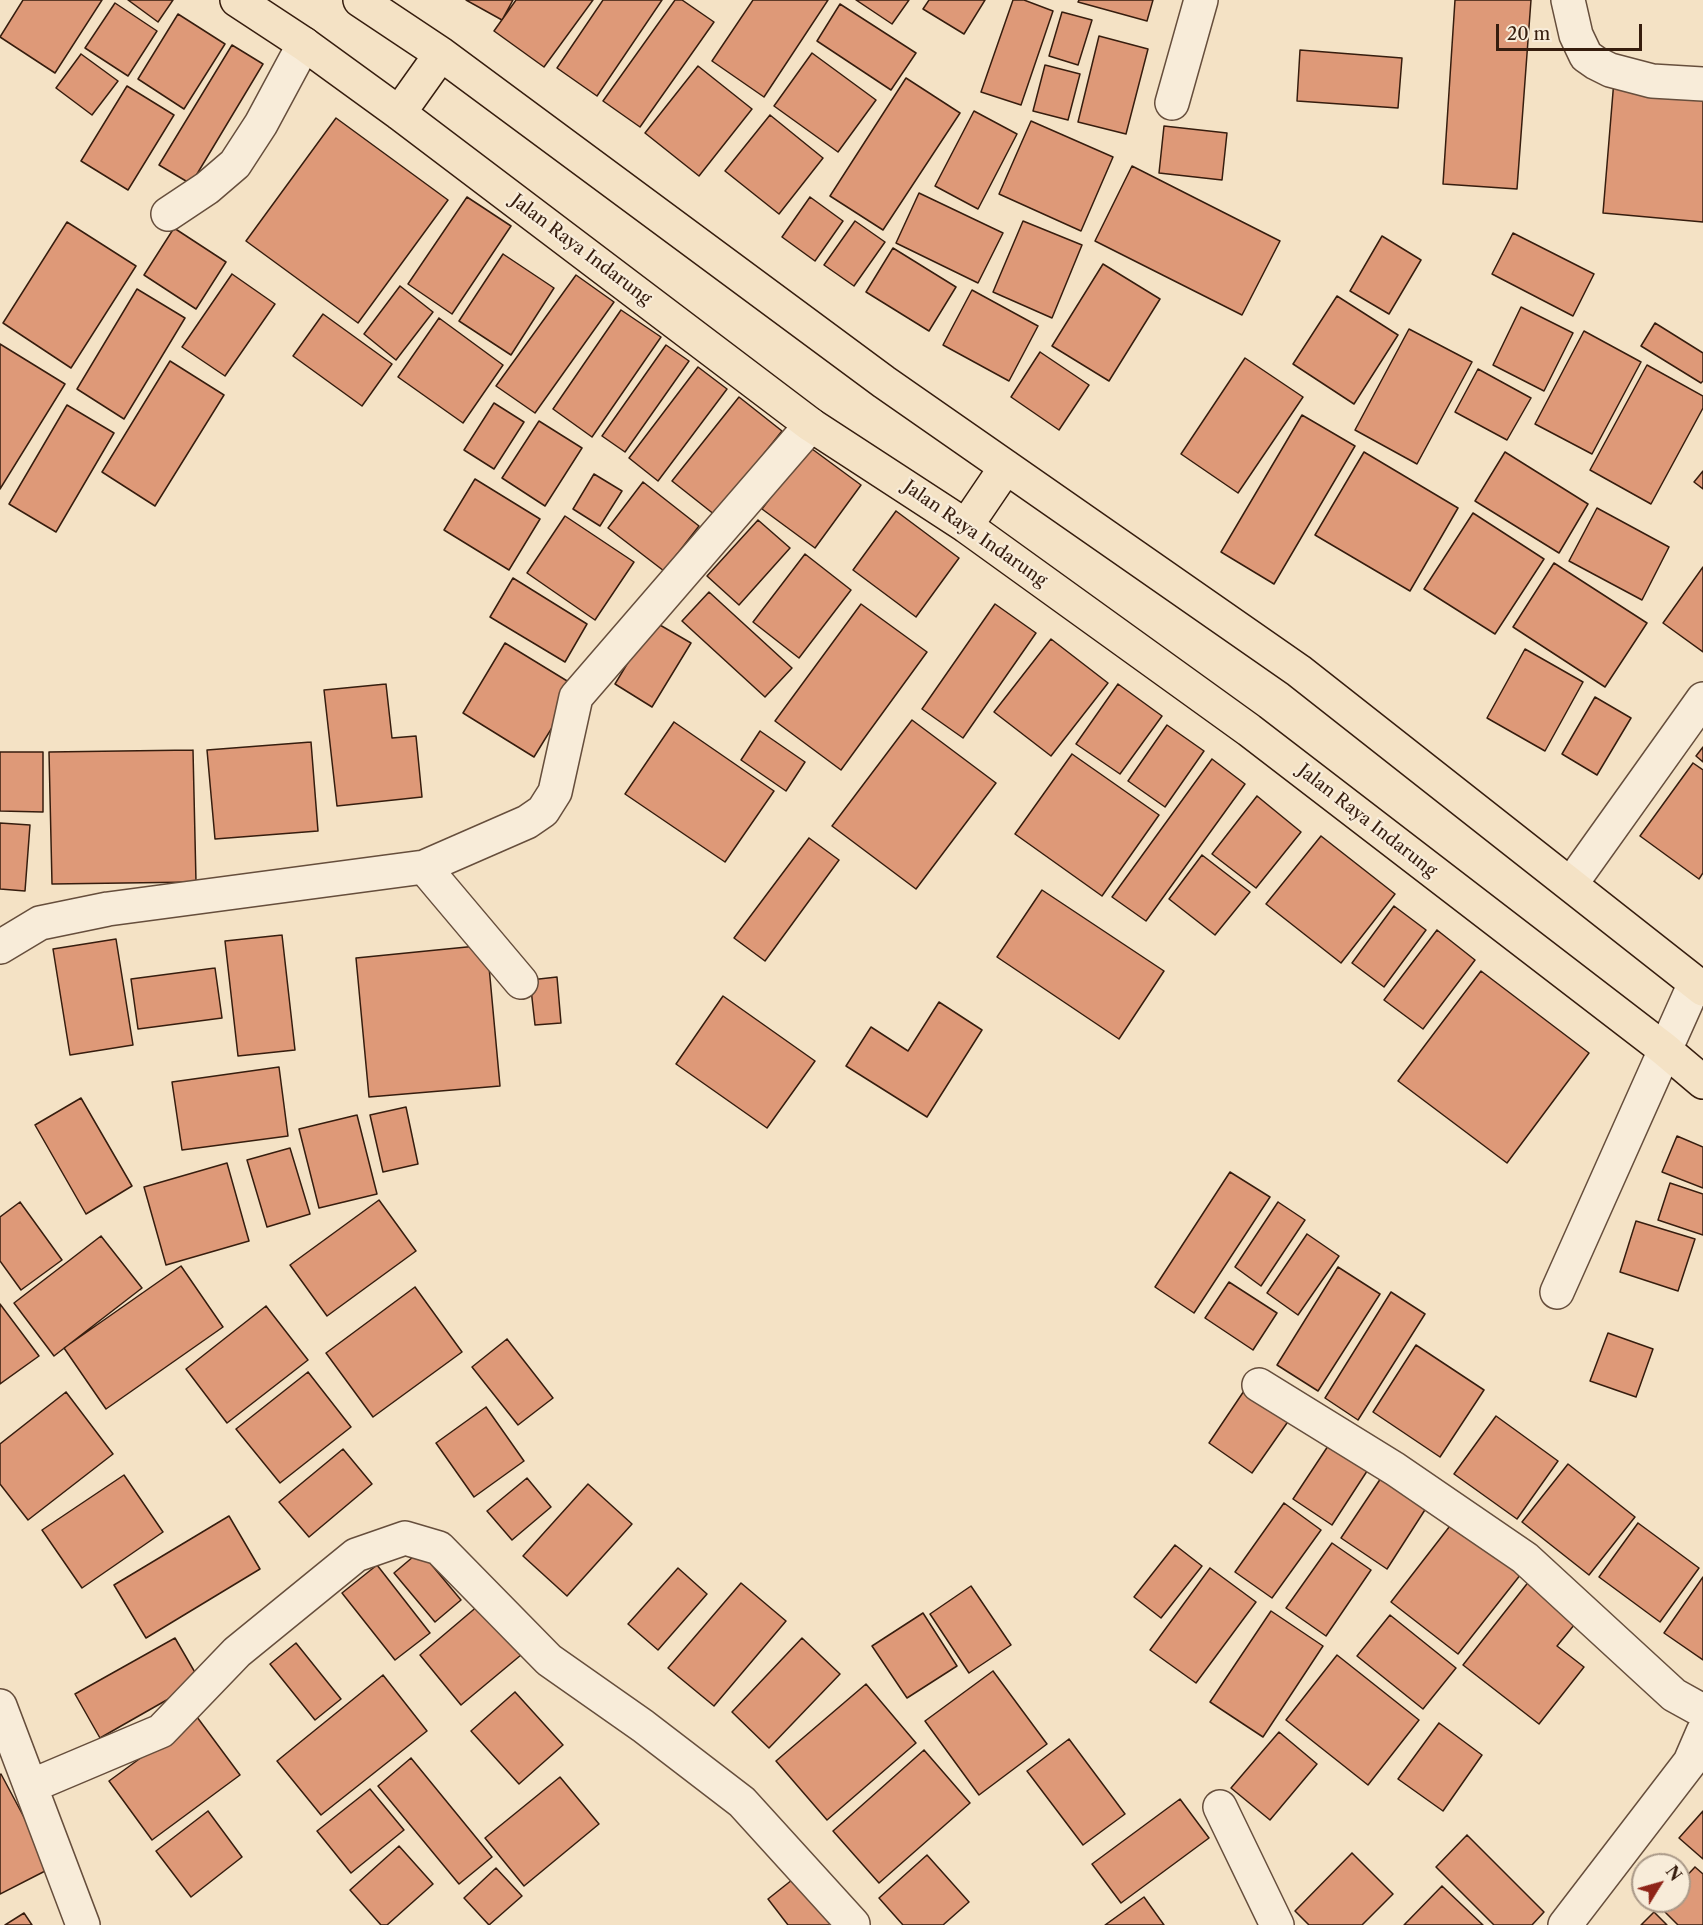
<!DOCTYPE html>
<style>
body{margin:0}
#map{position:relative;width:1703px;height:1925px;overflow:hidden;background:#f4e2c5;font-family:"Libre Caslon Text",serif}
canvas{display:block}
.north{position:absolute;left:1631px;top:1853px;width:60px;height:60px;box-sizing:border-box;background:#f8ecd9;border:2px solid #a98;border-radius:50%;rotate:53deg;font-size:16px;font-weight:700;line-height:24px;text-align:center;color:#361d0e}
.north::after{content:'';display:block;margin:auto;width:21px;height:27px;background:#8f2418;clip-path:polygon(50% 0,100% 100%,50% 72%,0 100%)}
.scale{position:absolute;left:1496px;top:24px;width:146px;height:27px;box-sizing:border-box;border:3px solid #361d0e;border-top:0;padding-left:8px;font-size:18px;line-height:21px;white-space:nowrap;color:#361d0e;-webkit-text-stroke:4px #f8ecd9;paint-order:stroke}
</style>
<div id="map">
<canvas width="1703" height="1925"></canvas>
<div class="north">N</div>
<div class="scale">20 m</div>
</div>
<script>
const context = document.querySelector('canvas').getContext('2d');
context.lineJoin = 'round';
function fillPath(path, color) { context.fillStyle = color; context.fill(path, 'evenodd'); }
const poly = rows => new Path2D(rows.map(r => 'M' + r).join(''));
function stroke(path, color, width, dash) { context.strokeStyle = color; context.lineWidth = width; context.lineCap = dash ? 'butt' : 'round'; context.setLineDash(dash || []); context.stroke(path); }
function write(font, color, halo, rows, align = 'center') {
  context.font = font + ' "Libre Caslon Text",serif'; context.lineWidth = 4.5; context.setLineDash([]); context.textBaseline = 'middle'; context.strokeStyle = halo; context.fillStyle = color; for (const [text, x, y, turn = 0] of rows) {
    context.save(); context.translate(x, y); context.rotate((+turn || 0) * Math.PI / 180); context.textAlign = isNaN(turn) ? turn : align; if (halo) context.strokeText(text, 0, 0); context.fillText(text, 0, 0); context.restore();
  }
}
const building = poly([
 [23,0,102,0,55,73,0,37,23,0],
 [128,0,173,0,158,22,128,0],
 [466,0,513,0,502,20,466,0],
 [516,0,593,0,544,67,494,31,516,0],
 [603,0,662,0,597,96,557,68,603,0],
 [675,0,682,0,714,22,640,127,603,101,675,0],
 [753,0,828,0,764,97,712,61,753,0],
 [856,0,909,0,892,24,856,0],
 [929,0,985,0,964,34,923,9,929,0],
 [1013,0,1024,0,1053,11,1021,105,981,92,1013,0],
 [1079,0,1153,0,1147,21,1078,2,1079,0],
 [1455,0,1531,0,1517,189,1443,184,1455,0],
 [115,3,157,31,128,76,85,48,115,3],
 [840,4,916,53,891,90,817,41,840,4],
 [1062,12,1092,20,1078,65,1049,56,1062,12],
 [178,14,225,44,184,109,138,79,178,14],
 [1099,36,1148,49,1126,134,1078,122,1099,36],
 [232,45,263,64,191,184,159,165,232,45],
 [1300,50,1402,58,1398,108,1297,101,1300,50],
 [812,53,876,100,838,152,774,106,812,53],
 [81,54,118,81,92,115,56,88,81,54],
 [1045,65,1080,74,1068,120,1033,111,1045,65],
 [698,66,752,109,699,176,645,133,698,66],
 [906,78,960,113,883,230,830,196,906,78],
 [1614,80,1703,89,1703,222,1603,213,1614,80],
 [127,86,174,115,128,190,81,161,127,86],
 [974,111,1017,134,978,209,935,186,974,111],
 [770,115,823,158,779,214,725,171,770,115],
 [336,118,448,200,358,323,246,241,336,118],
 [1031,121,1113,157,1081,231,999,194,1031,121],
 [1164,126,1227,133,1222,180,1159,173,1164,126],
 [1132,166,1280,241,1242,315,1095,241,1132,166],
 [919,193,1003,233,978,283,896,243,919,193],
 [467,197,511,226,452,314,408,284,467,197],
 [810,197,843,221,815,261,782,237,810,197],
 [855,221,885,242,854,286,824,265,855,221],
 [1023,221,1082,245,1052,318,993,292,1023,221],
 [67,222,136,266,71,368,3,323,67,222],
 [174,228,226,262,196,309,144,275,174,228],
 [1513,233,1594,274,1573,316,1492,274,1513,233],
 [1382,236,1421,260,1389,314,1350,291,1382,236],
 [893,248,956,287,929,331,866,292,893,248],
 [503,254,554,288,511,355,459,321,503,254],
 [1103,264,1160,299,1109,381,1052,346,1103,264],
 [232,274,275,304,225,376,182,347,232,274],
 [576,275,614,302,535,413,496,386,576,275],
 [400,286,433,312,396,360,364,334,400,286],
 [137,289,185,318,124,419,77,389,137,289],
 [972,290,1038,326,1009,381,943,345,972,290],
 [1337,296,1398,335,1354,404,1293,364,1337,296],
 [1521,307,1573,333,1544,391,1493,365,1521,307],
 [621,310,661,337,592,437,553,409,621,310],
 [323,314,392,364,362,406,293,356,323,314],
 [439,318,503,365,463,423,398,377,439,318],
 [1655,323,1703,353,1703,381,1701,383,1641,346,1655,323],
 [1409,329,1472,362,1417,464,1355,430,1409,329],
 [1584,331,1641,362,1592,454,1535,424,1584,331],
 [0,344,65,384,0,489,0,344],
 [666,345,689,361,625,452,602,436,666,345],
 [1040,352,1089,385,1059,430,1011,397,1040,352],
 [1245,358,1303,397,1238,493,1181,454,1245,358],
 [170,361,224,395,155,506,102,472,170,361],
 [1647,365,1703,396,1703,408,1651,504,1590,470,1647,365],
 [698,367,727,389,658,481,629,458,698,367],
 [1478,369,1531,398,1507,440,1455,412,1478,369],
 [739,397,782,431,715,515,672,481,739,397],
 [494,403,524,422,494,469,464,450,494,403],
 [67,405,114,433,56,532,9,504,67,405],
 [1302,415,1355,446,1274,584,1221,552,1302,415],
 [539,421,582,448,545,506,502,478,539,421],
 [808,446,861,485,815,548,762,509,808,446],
 [1364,452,1458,508,1410,591,1315,535,1364,452],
 [1505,452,1588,504,1559,553,1475,501,1505,452],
 [1703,471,1703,489,1694,482,1703,471],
 [594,474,622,491,600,526,573,509,594,474],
 [475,479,540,519,509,570,444,530,475,479],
 [643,482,699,526,664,571,608,528,643,482],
 [1597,508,1669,547,1642,600,1569,561,1597,508],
 [896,511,959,558,916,617,853,570,896,511],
 [1473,513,1544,559,1495,634,1424,589,1473,513],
 [565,516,634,562,595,620,527,573,565,516],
 [758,520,790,548,739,605,707,576,758,520],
 [805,554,851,590,799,658,753,622,805,554],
 [1554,563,1647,623,1605,687,1513,627,1554,563],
 [1703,567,1703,652,1663,623,1703,567],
 [513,578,587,624,565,662,490,617,513,578],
 [709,592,792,668,765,697,682,621,709,592],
 [861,604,927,652,841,770,775,721,861,604],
 [995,604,1036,633,963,738,922,709,995,604],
 [653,621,691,643,652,707,615,684,653,621],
 [1051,639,1108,683,1051,756,994,712,1051,639],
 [505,643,577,687,534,757,463,713,505,643],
 [1525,649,1583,682,1545,751,1487,718,1525,649],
 [386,684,392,738,416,736,422,797,337,806,324,690,386,684],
 [1118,684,1162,716,1120,774,1076,744,1118,684],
 [1595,697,1631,718,1597,775,1562,754,1595,697],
 [912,720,996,783,916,889,832,826,912,720],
 [674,722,774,791,725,862,625,794,674,722],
 [1167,725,1204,751,1165,807,1128,781,1167,725],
 [760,731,805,762,786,791,741,760,760,731],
 [311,742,318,831,215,839,207,750,311,742],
 [1703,747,1703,762,1696,756,1703,747],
 [193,750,196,882,52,884,49,752,193,750],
 [0,752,43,752,43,812,0,811,0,752],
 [1072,754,1159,815,1102,896,1015,834,1072,754],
 [1212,759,1245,784,1146,921,1112,897,1212,759],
 [1693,763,1703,770,1703,873,1699,879,1640,836,1693,763],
 [1257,796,1301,832,1256,888,1212,854,1257,796],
 [0,823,30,825,25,891,0,889,0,823],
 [1321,836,1395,894,1341,963,1266,904,1321,836],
 [809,838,839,860,765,961,734,938,809,838],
 [1202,855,1250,892,1215,935,1169,899,1202,855],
 [1042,890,1164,971,1119,1039,997,957,1042,890],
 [1394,906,1426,930,1384,987,1352,963,1394,906],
 [1437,930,1475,960,1423,1029,1384,1000,1437,930],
 [282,935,295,1050,238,1056,225,941,282,935],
 [116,939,133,1045,70,1055,53,949,116,939],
 [487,945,500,1086,369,1097,356,958,487,945],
 [215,968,222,1018,138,1029,131,979,215,968],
 [1481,971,1589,1053,1507,1163,1398,1081,1481,971],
 [557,977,561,1023,535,1025,530,980,557,977],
 [723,996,815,1061,767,1128,676,1064,723,996],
 [939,1002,982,1030,927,1117,846,1066,871,1027,908,1051,939,1002],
 [279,1067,288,1136,182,1150,172,1082,279,1067],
 [81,1098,132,1186,86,1214,35,1125,81,1098],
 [406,1107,418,1164,383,1172,370,1115,406,1107],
 [357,1115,377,1194,319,1208,299,1129,357,1115],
 [1677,1136,1703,1147,1703,1188,1662,1172,1677,1136],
 [290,1148,310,1214,267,1227,247,1160,290,1148],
 [227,1163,249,1241,166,1265,144,1187,227,1163],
 [1230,1172,1270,1197,1194,1313,1155,1287,1230,1172],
 [1670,1183,1703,1194,1703,1235,1658,1220,1670,1183],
 [379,1200,416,1251,327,1316,290,1265,379,1200],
 [20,1202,62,1260,21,1290,0,1261,0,1217,20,1202],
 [1278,1202,1305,1220,1261,1286,1235,1267,1278,1202],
 [1636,1221,1695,1239,1678,1291,1620,1272,1636,1221],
 [1307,1234,1339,1256,1298,1315,1267,1293,1307,1234],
 [101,1236,142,1288,54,1356,14,1303,101,1236],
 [181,1266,223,1327,106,1409,64,1348,181,1266],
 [1338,1267,1380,1294,1318,1391,1277,1365,1338,1267],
 [1229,1282,1277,1313,1253,1350,1205,1318,1229,1282],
 [415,1287,462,1352,373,1417,326,1353,415,1287],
 [1391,1292,1425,1314,1358,1420,1325,1398,1391,1292],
 [0,1304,39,1356,0,1384,0,1304],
 [266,1306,308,1360,227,1423,186,1369,266,1306],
 [1608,1333,1653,1349,1636,1397,1590,1381,1608,1333],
 [507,1339,553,1398,518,1425,472,1367,507,1339],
 [1416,1345,1484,1390,1440,1457,1373,1412,1416,1345],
 [308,1372,351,1427,280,1483,236,1429,308,1372],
 [1250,1382,1294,1413,1252,1473,1209,1443,1250,1382],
 [66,1392,113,1454,28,1520,0,1484,0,1444,66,1392],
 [486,1407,524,1461,474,1497,436,1443,486,1407],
 [1496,1416,1558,1461,1517,1519,1454,1474,1496,1416],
 [1332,1440,1371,1465,1332,1525,1293,1499,1332,1440],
 [343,1449,372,1484,309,1537,279,1502,343,1449],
 [1568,1464,1635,1517,1589,1575,1522,1522,1568,1464],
 [1385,1472,1430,1502,1387,1569,1341,1538,1385,1472],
 [124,1475,163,1532,82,1588,42,1530,124,1475],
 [527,1478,551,1507,512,1540,487,1511,527,1478],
 [588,1484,632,1524,567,1596,523,1556,588,1484],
 [1284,1503,1321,1530,1272,1598,1235,1572,1284,1503],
 [229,1516,260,1569,146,1638,114,1585,229,1516],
 [1453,1522,1521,1574,1458,1654,1391,1602,1453,1522],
 [1638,1523,1699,1568,1660,1622,1599,1577,1638,1523],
 [1332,1543,1371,1570,1326,1636,1286,1608,1332,1543],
 [1175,1545,1202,1566,1161,1618,1134,1597,1175,1545],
 [420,1551,461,1600,435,1622,394,1573,420,1551],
 [377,1565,430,1633,395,1660,342,1593,377,1565],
 [678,1568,707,1594,658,1650,628,1624,678,1568],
 [1210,1568,1256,1602,1196,1683,1150,1650,1210,1568],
 [1703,1577,1703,1660,1664,1633,1703,1577],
 [1530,1580,1579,1619,1557,1646,1584,1667,1539,1724,1463,1665,1530,1580],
 [741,1583,786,1621,714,1706,668,1668,741,1583],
 [971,1586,1011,1645,969,1673,930,1614,971,1586],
 [479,1605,521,1655,461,1705,420,1655,479,1605],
 [1271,1611,1323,1646,1263,1737,1210,1702,1271,1611],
 [923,1613,957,1666,907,1698,872,1646,923,1613],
 [1390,1615,1456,1668,1423,1709,1357,1656,1390,1615],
 [175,1638,200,1681,100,1738,75,1694,175,1638],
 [802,1638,840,1674,769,1748,732,1712,802,1638],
 [296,1643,341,1699,315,1720,270,1664,296,1643],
 [1337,1655,1419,1720,1368,1785,1286,1720,1337,1655],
 [993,1671,1047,1744,979,1795,925,1721,993,1671],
 [383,1675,427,1731,321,1815,277,1761,383,1675],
 [866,1684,916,1743,827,1820,776,1761,866,1684],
 [515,1692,563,1745,519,1784,471,1731,515,1692],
 [197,1717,240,1775,152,1840,109,1781,197,1717],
 [1439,1723,1482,1755,1443,1811,1398,1779,1439,1723],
 [1279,1732,1317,1764,1270,1820,1231,1788,1279,1732],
 [1069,1739,1125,1814,1083,1845,1027,1771,1069,1739],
 [924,1750,970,1803,879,1883,833,1831,924,1750],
 [411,1758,492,1857,459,1884,378,1786,411,1758],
 [1,1774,51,1868,0,1894,0,1775,1,1774],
 [560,1777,599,1824,524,1886,485,1838,560,1777],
 [370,1789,404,1830,351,1873,317,1831,370,1789],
 [1180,1799,1209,1838,1121,1903,1092,1864,1180,1799],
 [208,1811,242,1857,191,1897,156,1851,208,1811],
 [1703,1811,1703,1859,1679,1838,1703,1811],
 [1467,1835,1544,1912,1532,1925,1494,1925,1436,1867,1467,1835],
 [399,1846,433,1884,387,1925,381,1925,350,1890,399,1846],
 [1352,1853,1393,1894,1362,1925,1309,1925,1295,1911,1352,1853],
 [927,1855,969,1902,943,1925,903,1925,879,1898,927,1855],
 [1695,1867,1703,1874,1703,1925,1678,1925,1659,1906,1663,1901,1679,1901,1679,1884,1695,1867],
 [496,1868,522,1896,489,1925,464,1898,496,1868],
 [797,1876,835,1925,788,1925,768,1899,797,1876],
 [1442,1886,1483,1925,1404,1925,1442,1886],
 [1144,1897,1164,1925,1105,1925,1144,1897],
 [1654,1912,1667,1925,1641,1925,1654,1912],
 [24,1913,32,1925,5,1925,24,1913]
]);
const minor = poly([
 [1568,0,1576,35,1586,56,1596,63,1610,70,1652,81,1703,84],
 [1172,103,1201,0],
 [168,214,207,188,235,164,261,124,304,44],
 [424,867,527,822,543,811,555,792,576,697,811,425],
 [1571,884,1703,699],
 [0,947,40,923,108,909,424,867,521,982],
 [1557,1292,1695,983],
 [1259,1385,1395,1469,1525,1558,1674,1695,1703,1711],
 [0,1706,83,1925],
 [31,1786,161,1731,237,1652,356,1555,405,1538,439,1548,549,1660,643,1726,742,1802,853,1924],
 [1220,1807,1277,1925],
 [1565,1925,1690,1762,1703,1732]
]);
const trunk = poly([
 [237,0,304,44,399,113,811,425,966,526,1249,730,1664,1049,1703,1082],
 [360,0,441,54,884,382,1299,671,1703,989],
 [399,113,441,54],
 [966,526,1006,467]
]);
const streetNames = [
 ["Jalan Raya Indarung",581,250,37],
 ["Jalan Raya Indarung",975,534,35],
 ["Jalan Raya Indarung",1367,821,38]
];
fillPath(building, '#de9978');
stroke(building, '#361d0e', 1.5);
stroke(minor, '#664e3c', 36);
stroke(trunk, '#361d0e', 36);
stroke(minor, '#f8ecd9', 33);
stroke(trunk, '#f4e2c5', 33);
write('18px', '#361d0e', '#f8ecd9', streetNames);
</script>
